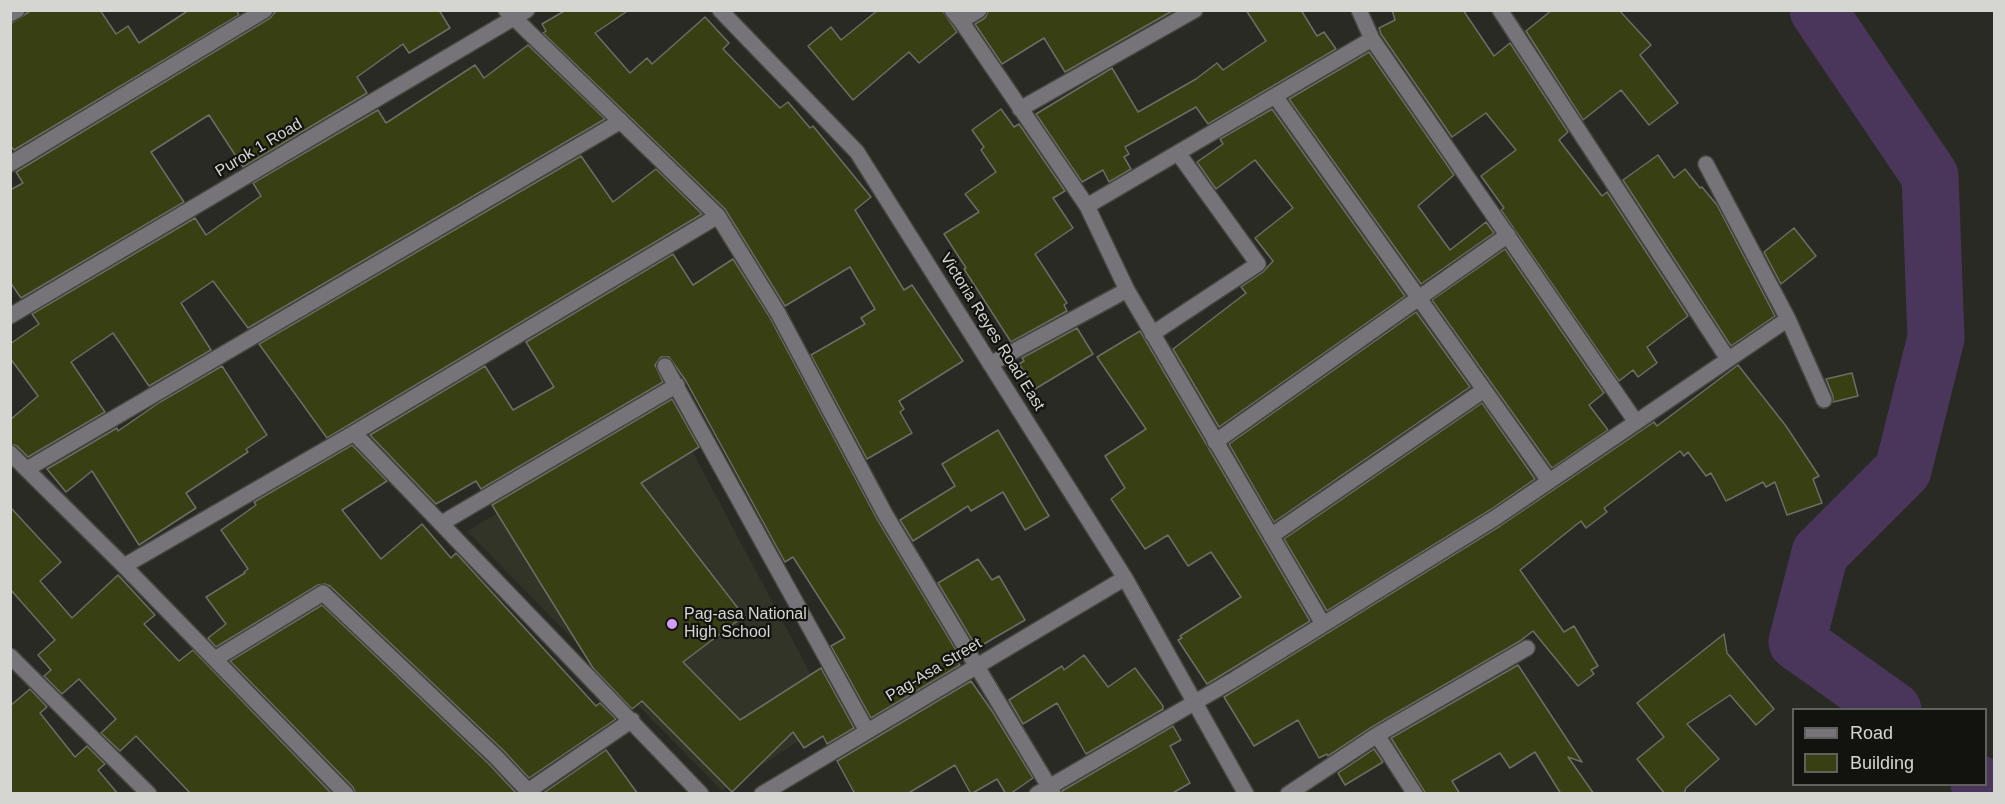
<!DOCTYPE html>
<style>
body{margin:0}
#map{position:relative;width:2005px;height:804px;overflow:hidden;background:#292a23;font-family:Arial,sans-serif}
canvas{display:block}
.frame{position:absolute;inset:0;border:12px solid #d5d6d1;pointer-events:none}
.legend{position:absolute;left:1792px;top:708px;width:195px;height:78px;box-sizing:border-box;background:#12130f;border:2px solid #60615d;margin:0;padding:8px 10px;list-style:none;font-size:18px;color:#d5d6d1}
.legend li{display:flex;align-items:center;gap:12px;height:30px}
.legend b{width:30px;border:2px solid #60615d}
</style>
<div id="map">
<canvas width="2005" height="804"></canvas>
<div class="frame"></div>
<ul class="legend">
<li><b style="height:8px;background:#767478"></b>Road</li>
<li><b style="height:16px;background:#383f13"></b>Building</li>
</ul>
</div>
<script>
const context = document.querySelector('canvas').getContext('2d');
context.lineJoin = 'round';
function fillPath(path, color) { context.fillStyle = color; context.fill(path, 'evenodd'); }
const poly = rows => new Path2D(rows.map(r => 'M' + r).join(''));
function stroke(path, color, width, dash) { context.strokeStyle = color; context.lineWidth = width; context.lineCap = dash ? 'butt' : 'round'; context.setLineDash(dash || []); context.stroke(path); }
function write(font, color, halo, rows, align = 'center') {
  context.font = font + ' Arial,sans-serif'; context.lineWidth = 4.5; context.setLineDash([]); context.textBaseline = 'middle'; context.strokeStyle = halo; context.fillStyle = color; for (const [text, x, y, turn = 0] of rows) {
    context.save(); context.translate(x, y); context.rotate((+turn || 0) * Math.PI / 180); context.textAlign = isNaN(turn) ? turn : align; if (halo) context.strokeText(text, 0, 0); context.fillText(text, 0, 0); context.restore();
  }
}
const built = poly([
 [671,411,834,718,722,791,467,531]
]);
const river = poly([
 [1818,10,1930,176,1936,338,1903,470,1820,553,1797,642,1893,710],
 [1979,784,1983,794]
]);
const building = poly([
 [32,10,100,10,116,34,128,26,139,43,189,10,236,10,239,15,14,150,10,145,10,24,32,10],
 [277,10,439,10,450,28,409,53,403,44,357,77,367,93,243,167,209,115,204,118,151,152,184,202,21,298,10,282,10,190,23,183,16,172,270,18,277,10],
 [566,10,629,10,595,33,630,73,647,58,652,64,705,17,729,43,723,49,780,108,788,102,810,128,813,126,871,197,855,210,904,290,912,285,963,361,899,401,904,409,900,412,912,433,867,459,811,355,865,324,861,318,875,309,850,267,785,306,725,209,543,33,546,31,542,24,566,10],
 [878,10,942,10,957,32,919,63,909,52,853,100,808,46,831,27,841,40,878,10],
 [989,10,1174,10,1065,72,1044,38,1002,64,975,24,985,18,989,10],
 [1246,10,1301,10,1317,36,1324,32,1336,49,1208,124,1196,107,1125,147,1129,154,1124,157,1131,169,1109,182,1103,170,1082,182,1036,114,1112,68,1138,112,1196,79,1217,63,1223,70,1266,41,1246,10],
 [1392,10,1463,10,1494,56,1510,43,1568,132,1559,140,1602,196,1607,192,1688,316,1647,347,1657,363,1638,377,1633,370,1619,381,1501,210,1504,208,1481,176,1516,150,1486,113,1452,137,1381,34,1379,28,1395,20,1392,10],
 [1552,10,1619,10,1651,45,1640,55,1678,103,1649,125,1621,90,1583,120,1526,31,1552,10],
 [528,45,605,119,248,328,213,281,181,303,211,350,149,386,113,333,71,362,105,412,28,457,17,446,10,444,10,420,38,396,10,358,10,344,39,324,32,314,195,218,206,235,261,196,253,183,378,110,386,123,475,65,484,78,528,45],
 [1369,52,1454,175,1418,206,1450,250,1486,222,1494,233,1421,284,1289,99,1369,52],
 [1001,109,1014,127,1019,124,1065,191,1053,198,1073,228,1035,254,1067,303,1064,305,1067,311,1011,342,964,269,966,268,944,234,979,212,965,194,996,172,981,150,984,147,972,130,1001,109],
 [1272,109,1405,296,1219,427,1173,349,1246,293,1241,287,1263,272,1273,261,1255,238,1293,208,1255,160,1216,189,1197,162,1223,144,1220,139,1272,109],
 [1658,155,1674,178,1685,169,1700,188,1702,187,1717,205,1775,316,1731,346,1623,180,1658,155],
 [581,156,613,202,656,169,702,214,327,438,259,344,581,156],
 [1794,228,1816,256,1781,284,1764,252,1794,228],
 [1505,249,1604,393,1589,405,1608,430,1552,468,1432,300,1505,249],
 [673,254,693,285,733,259,769,316,877,519,962,660,958,663,960,665,871,718,831,646,845,638,793,557,785,562,686,381,669,357,661,357,655,365,663,382,481,489,476,481,436,504,370,435,485,366,513,410,554,387,526,342,673,254],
 [1416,312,1470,387,1274,522,1229,444,1416,312],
 [1077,328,1093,354,1035,389,1019,364,1024,361,1022,358,1077,328],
 [1140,331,1310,621,1207,684,1178,640,1182,638,1180,636,1241,597,1211,552,1188,566,1168,535,1145,549,1111,499,1125,488,1105,456,1146,429,1097,357,1140,331],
 [1738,365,1786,426,1819,476,1813,479,1822,503,1787,515,1775,482,1766,487,1763,482,1726,501,1711,473,1706,476,1688,452,1684,456,1680,451,1604,508,1607,512,1586,528,1581,521,1520,570,1564,632,1574,626,1598,666,1591,670,1594,674,1578,686,1533,631,1520,641,1372,727,1328,756,1327,754,1319,758,1298,720,1254,746,1224,697,1500,526,1654,422,1657,426,1738,365],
 [222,366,267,435,246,449,248,452,186,493,196,508,139,545,92,471,66,492,47,469,117,428,118,431,160,402,222,366],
 [1852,373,1858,396,1833,402,1833,396,1826,379,1852,373],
 [672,399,699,447,641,483,744,616,683,662,740,720,821,668,854,728,827,744,823,736,804,748,793,732,732,792,642,701,632,709,593,668,492,505,672,399],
 [1482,403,1535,479,1490,510,1327,611,1284,539,1482,403],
 [998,430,1049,516,1025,530,1003,492,971,511,968,506,913,541,900,520,955,486,942,464,998,430],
 [352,445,387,481,342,510,381,559,422,524,451,558,456,553,467,565,596,706,600,703,616,719,529,778,503,750,330,586,325,584,318,585,216,647,208,638,226,624,206,597,245,573,244,572,248,569,221,530,256,505,254,502,352,445],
 [10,507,61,562,40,581,72,618,118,575,155,615,144,624,179,661,193,650,332,794,191,794,136,736,120,751,101,733,116,719,79,679,62,694,44,676,51,670,38,655,55,640,10,589,10,507],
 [978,559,992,580,999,576,1025,620,977,648,938,583,978,559],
 [322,605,489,764,517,794,356,794,353,787,230,661,322,605],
 [1724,634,1727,653,1774,709,1756,725,1730,695,1687,724,1719,759,1686,788,1684,794,1665,794,1637,759,1664,737,1637,703,1724,634],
 [1084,655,1108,687,1135,668,1163,706,1163,709,1086,754,1057,703,1023,724,1009,700,1062,666,1064,670,1084,655],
 [1518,665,1582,762,1568,757,1594,794,1561,794,1535,752,1510,768,1500,753,1452,781,1460,794,1426,794,1391,738,1518,665],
 [971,681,992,711,1033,778,1010,794,1006,794,997,779,971,794,955,765,907,794,855,794,837,761,971,681],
 [30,689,47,707,40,713,75,757,87,746,105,764,98,770,118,794,10,794,10,706,30,689],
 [1173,726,1181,740,1170,746,1190,783,1171,794,1063,794,1062,791,1173,726],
 [1374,749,1383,762,1345,785,1338,773,1374,749],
 [606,750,638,794,542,794,606,750]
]);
const minor = poly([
 [506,10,718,216,778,313,885,514,1053,793],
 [720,10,857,152,1125,578,1246,794],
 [952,10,961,21,1087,206,1127,290,1323,624],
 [1359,10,1372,39,1636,422],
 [1500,10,1728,359],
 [10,14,17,10],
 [961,21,979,10],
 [1275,96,1549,481],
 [1020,109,1195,10],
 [10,164,265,10],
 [1087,206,1372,39],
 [10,316,527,10],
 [1788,319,1824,400],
 [1152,334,1258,264,1178,153],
 [990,364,1127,290],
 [665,366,867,731],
 [354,433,701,794],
 [1215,442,1508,235],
 [10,453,124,566,346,794],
 [27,469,621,121],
 [442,523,677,385],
 [1271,536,1484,390],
 [124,566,354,433,718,216],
 [10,656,149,794],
 [215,659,323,593,496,757,528,791,632,720],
 [1377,735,1415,794],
 [762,794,1125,578],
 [1037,794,1235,679,1495,518,1788,319,1706,164],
 [1288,794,1377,735,1527,648]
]);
const markers = [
 [672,624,6,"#d39cfc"]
];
const streetNames = [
 ["Purok 1 Road",259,148,-31],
 ["Victoria Reyes Road East",992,332,58],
 ["Pag-Asa Street",934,670,-31]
];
const poiNames = [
 ["Pag-asa National",684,615],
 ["High School",684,633]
];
fillPath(built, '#313426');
stroke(river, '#4b365b', 57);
fillPath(building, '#383f13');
stroke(building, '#6c6e66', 1.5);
stroke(minor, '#45463f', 18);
stroke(minor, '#767478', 15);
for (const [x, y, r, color] of markers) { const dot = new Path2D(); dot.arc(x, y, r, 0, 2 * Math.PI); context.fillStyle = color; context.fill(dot); stroke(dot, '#12130f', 2); }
write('16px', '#d5d6d1', '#12130f', streetNames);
write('16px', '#d5d6d1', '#12130f', poiNames, 'left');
</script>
